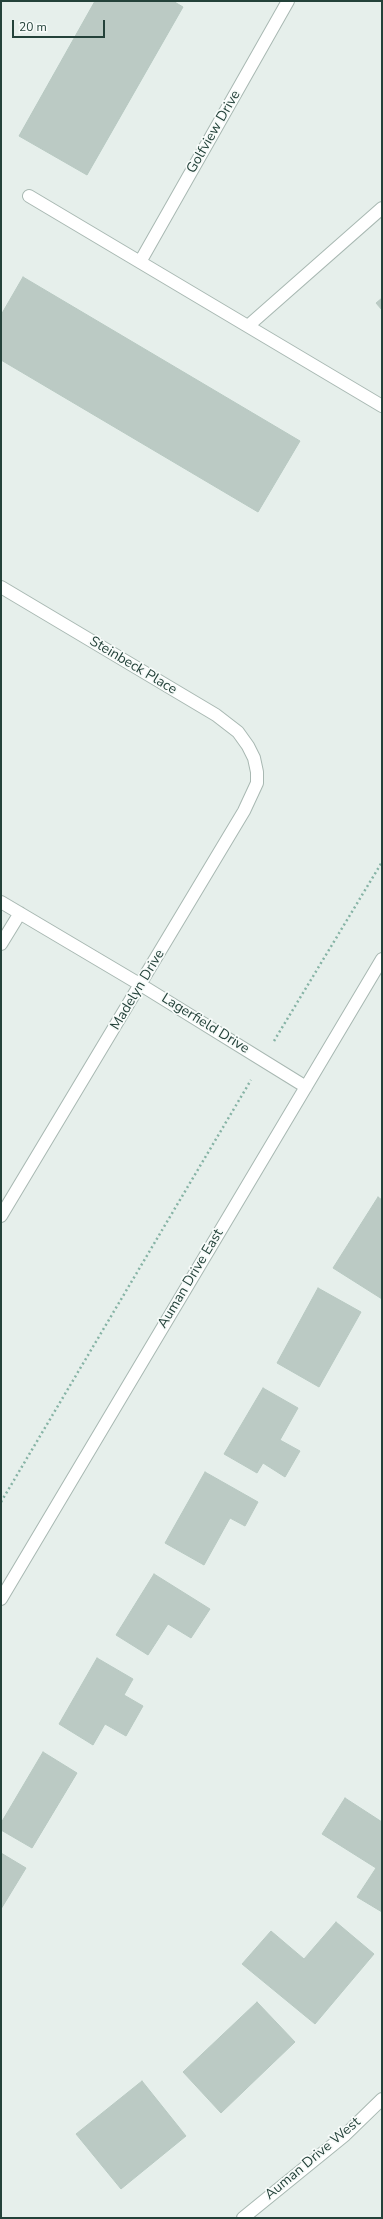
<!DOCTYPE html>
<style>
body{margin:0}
#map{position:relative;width:383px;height:2219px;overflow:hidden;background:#e6efeb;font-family:"Nunito Sans",sans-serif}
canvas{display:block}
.frame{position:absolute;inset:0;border:2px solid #24423a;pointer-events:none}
.scale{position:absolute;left:12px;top:20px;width:93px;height:18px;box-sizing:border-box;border:2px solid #24423a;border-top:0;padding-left:5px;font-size:12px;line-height:14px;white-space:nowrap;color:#24423a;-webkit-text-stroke:3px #f7fbf9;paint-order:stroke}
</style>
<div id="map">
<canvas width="383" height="2219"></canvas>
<div class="frame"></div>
<div class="scale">20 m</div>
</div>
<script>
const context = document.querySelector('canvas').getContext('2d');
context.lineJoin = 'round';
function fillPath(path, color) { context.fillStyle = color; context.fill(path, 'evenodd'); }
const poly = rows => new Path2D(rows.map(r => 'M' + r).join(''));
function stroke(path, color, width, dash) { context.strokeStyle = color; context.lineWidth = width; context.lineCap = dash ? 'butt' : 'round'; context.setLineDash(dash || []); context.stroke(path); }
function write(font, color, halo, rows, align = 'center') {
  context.font = font + ' "Nunito Sans",sans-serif'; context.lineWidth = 3.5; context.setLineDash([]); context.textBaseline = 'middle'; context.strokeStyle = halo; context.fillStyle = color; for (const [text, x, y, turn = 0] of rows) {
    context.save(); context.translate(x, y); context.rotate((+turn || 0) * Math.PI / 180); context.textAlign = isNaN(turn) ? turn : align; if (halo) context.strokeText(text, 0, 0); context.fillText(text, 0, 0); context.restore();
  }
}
const building = poly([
 [95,1,173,1,183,7,87,175,19,136,95,1],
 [23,277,300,441,258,512,1,360,1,315,23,277],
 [382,298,382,310,376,303,382,298],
 [378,1197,382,1200,382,1299,333,1268,378,1197],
 [318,1288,361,1312,319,1387,277,1363,318,1288],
 [263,1388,298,1408,280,1440,300,1451,285,1477,263,1463,257,1473,224,1454,263,1388],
 [205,1472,258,1502,245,1526,230,1518,204,1565,165,1543,205,1472],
 [154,1574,210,1609,191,1638,168,1624,148,1655,116,1635,154,1574],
 [97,1658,133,1679,124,1695,143,1706,126,1736,105,1724,93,1745,59,1724,97,1658],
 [43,1752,77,1773,32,1848,1,1830,1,1823,43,1752],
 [345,1798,382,1822,382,1912,357,1897,376,1868,322,1834,345,1798],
 [1,1853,26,1868,1,1909,1,1853],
 [336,1922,374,1954,315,2024,242,1964,271,1931,304,1959,336,1922],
 [257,2002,295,2042,221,2113,183,2072,257,2002],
 [142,2081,186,2136,121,2189,76,2134,142,2081]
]);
const path = poly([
 [274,1041,382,862],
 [1,1502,251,1080]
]);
const street = poly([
 [29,196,382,406],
 [140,262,288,1],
 [248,326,382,208],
 [1,587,216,715,238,732,248,746,254,758,257,772,257,783,244,811,1,1216],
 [1,902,141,985,306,1087],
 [1,944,20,913],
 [1,1599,382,959],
 [243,2218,345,2135,382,2099]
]);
const streetNames = [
 ["Golfview Drive",214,132,-60],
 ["Steinbeck Place",133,666,31],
 ["Madelyn Drive",138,990,-59],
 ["Lagerfield Drive",205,1024,32],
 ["Auman Drive East",191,1279,-59],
 ["Auman Drive West",313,2159,-40]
];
fillPath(building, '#bbcac4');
stroke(building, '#b8c9c2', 1);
stroke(street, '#a8b8b2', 14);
stroke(path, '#86b3a5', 2.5, [2, 3]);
stroke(street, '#fff', 12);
write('14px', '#24423a', '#f7fbf9', streetNames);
</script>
